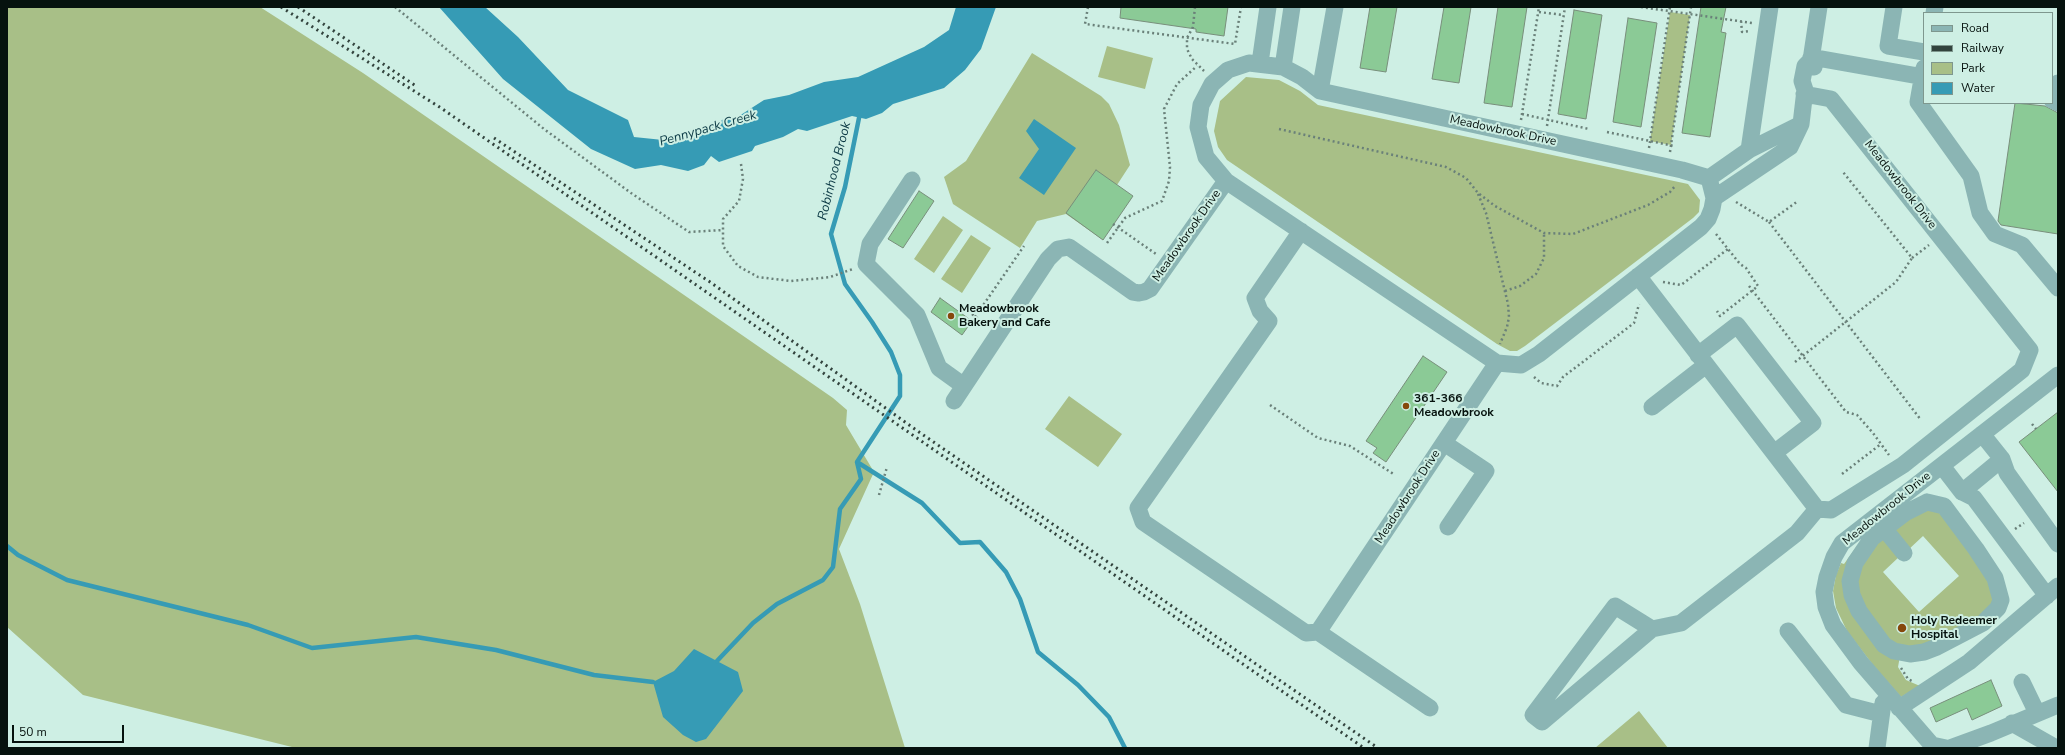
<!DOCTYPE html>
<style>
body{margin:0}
#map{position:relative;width:2065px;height:755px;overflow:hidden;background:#ceefe4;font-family:"Nunito Sans",sans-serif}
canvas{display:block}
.frame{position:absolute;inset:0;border:8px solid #06120e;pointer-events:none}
.legend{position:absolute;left:1923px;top:12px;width:130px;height:92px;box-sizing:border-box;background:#ceefe4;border:1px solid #7e978e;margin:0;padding:5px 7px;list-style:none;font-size:12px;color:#06120e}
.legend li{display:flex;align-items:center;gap:8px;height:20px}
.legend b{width:20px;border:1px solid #7e978e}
.scale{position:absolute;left:12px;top:725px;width:112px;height:18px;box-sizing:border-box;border:2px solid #06120e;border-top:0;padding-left:5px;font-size:12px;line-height:14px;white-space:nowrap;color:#06120e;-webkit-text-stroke:3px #ceefe4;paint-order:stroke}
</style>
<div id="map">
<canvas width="2065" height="755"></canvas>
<div class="frame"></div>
<ul class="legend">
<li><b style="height:5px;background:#8bb5b4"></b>Road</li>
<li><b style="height:5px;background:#32433d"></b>Railway</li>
<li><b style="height:11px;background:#a8bf87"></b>Park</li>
<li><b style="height:11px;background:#369bb5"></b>Water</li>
</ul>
<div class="scale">50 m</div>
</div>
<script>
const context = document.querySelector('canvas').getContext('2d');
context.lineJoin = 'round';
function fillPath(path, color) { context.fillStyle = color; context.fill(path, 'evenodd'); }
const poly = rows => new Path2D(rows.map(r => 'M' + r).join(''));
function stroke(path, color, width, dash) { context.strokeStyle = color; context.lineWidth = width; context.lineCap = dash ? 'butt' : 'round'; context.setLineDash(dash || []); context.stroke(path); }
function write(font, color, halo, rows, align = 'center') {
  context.font = font + ' "Nunito Sans",sans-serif'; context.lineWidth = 4; context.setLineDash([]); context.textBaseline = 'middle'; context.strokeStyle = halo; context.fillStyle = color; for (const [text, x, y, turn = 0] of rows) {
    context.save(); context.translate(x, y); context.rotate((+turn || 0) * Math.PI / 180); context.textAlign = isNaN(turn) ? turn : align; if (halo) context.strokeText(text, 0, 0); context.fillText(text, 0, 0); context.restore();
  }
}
const green = poly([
 [7,7,260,7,363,73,833,398,847,410,846,425,874,472,839,549,860,604,905,748,296,748,83,695,7,627],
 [1670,12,1690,15,1671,145,1650,141],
 [1107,46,1153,58,1145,89,1098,77],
 [1032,53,1101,96,1109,104,1119,125,1130,165,1117,185,1103,240,1066,214,1037,221,1020,248,953,204,944,177,966,161],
 [1246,77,1279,80,1300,91,1318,105,1688,184,1700,200,1699,212,1693,218,1525,346,1517,351,1510,351,1497,344,1227,160,1218,147,1214,131,1220,101],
 [943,216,963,230,934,273,914,259],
 [971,235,991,248,962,293,941,279],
 [1069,396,1122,434,1098,467,1045,429],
 [1934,506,1993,581,1997,599,1983,617,1923,648,1888,643,1860,605,1855,573,1881,534,1900,556,1883,572,1919,612,1959,576,1923,536,1907,551,1888,529],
 [1857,546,1848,588,1900,656,1898,667,1906,680,1920,686,1901,697,1873,665,1847,631,1836,608,1833,591,1836,575,1841,563,1844,564],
 [1639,711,1668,748,1595,748]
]);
const water = poly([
 [439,7,485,7,518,37,568,90,628,120,634,137,663,140,684,133,702,134,728,116,736,118,764,100,789,95,824,82,858,77,924,47,949,30,956,7,996,7,981,49,965,70,944,88,893,104,882,113,866,119,852,116,807,131,798,129,783,137,755,146,752,151,719,162,711,156,704,165,688,171,661,165,635,169,591,149,503,79],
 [1034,119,1076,148,1044,195,1019,178,1039,149,1026,131],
 [694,649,738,672,743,691,706,739,696,742,683,735,663,717,653,682,674,671]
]);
const stream = poly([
 [857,462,922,503,960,543,980,542,1006,572,1020,599,1038,652,1078,685,1109,717,1125,748],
 [857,462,900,396,900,375,891,352,872,322,845,284,831,234,845,187,860,113],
 [7,546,18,555,67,580,248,625,312,648,416,637,496,650,594,675,653,682],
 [717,661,753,623,777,604,823,580,833,567,840,509,861,479,857,462]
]);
const building = poly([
 [1121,7,1228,7,1224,36,1196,32,1196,29,1120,18,1121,7],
 [1370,7,1397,7,1386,72,1360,68,1370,7],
 [1444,7,1471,7,1459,83,1432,79,1444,7],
 [1498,7,1527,7,1512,107,1484,103,1498,7],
 [1701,7,1726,7,1721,32,1726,33,1710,137,1682,133,1701,7],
 [1574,10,1602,15,1586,119,1558,114,1574,10],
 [1628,18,1657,23,1641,127,1613,122,1628,18],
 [2015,103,2045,106,2058,113,2058,234,2001,225,1998,221,2015,103],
 [1096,170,1133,196,1103,240,1066,213,1096,170],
 [919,191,934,201,903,248,888,239,919,191],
 [940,298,972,321,962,335,931,312,940,298],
 [1423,356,1447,372,1386,462,1373,453,1377,448,1366,441,1423,356],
 [2058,412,2058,492,2019,442,2058,412],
 [1991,680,2002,706,1972,720,1967,708,1936,722,1930,708,1991,680]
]);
const path = poly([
 [395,7,544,129,631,193,689,232,723,230],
 [1088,7,1085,24,1235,44,1241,7],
 [1195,7,1193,27,1187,38,1187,49,1192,59,1204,71],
 [1641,7,1752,23],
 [1539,12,1563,15],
 [1741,21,1742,32,1750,31],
 [1522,114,1589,129],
 [1521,120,1539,7],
 [1547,126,1565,7],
 [1279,129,1446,167,1466,178,1478,193,1495,206,1544,233,1573,234,1648,205,1670,192,1676,185],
 [1607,132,1674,146],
 [1649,148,1670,7],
 [1670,152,1691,7],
 [741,164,743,179,739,201,723,219,723,246,738,266,758,277,791,281,830,277,853,269],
 [1478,194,1486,213,1508,304,1509,317,1507,327,1500,344],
 [1736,202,1769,222,1798,201],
 [1769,222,1921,420],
 [1113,224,1156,254],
 [1716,234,1740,264,1746,268,1758,286,1720,316,1717,311],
 [1107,243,1125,218,1162,201,1169,181,1170,167,1164,109,1177,84,1197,66],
 [1912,258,1929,245],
 [1663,282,1681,285,1728,249],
 [1749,286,1846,412,1857,415,1873,433,1889,455],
 [1505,291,1520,286,1536,274,1544,258,1544,233],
 [972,314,986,325],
 [975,317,1024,246],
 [1795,362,1896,282,1912,258,1843,172],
 [1534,377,1541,383,1557,386,1563,377,1634,323,1639,304],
 [1270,405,1318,438,1350,446,1395,475],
 [2032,424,2036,429],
 [1842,474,1881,444],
 [879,495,887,467],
 [2015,529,2024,523],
 [1901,668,1908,679,1912,681]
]);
const minor = poly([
 [1894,7,1888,46,1924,52],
 [1934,13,1935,7],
 [1811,57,1924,77],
 [1260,63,1268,7],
 [1283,67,1292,7],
 [1814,67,1811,60,1819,7],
 [1924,68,1918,102,1971,176,1980,213,1995,234,2022,245,2058,288],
 [2052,90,2058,83],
 [1320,91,1335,7],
 [1804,94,1831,99,2030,350,2022,370,1903,465,1831,510,1817,509],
 [2052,100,2058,103],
 [1749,150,1770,7],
 [1709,178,1749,150,1801,124],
 [912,180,870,244,866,264,917,315,939,368,964,386],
 [1714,198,1709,178,1682,170,1320,91,1302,77,1283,67,1249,63,1228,70,1212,84,1201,105,1198,127,1206,157,1226,181,1497,363,1521,365,1539,354,1701,227,1708,219,1712,209,1714,198,1790,147,1801,124,1805,90,1802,81,1805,66,1811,60],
 [1301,231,1255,298,1260,311,1269,321,1138,508,1143,522,1306,633,1318,632,1430,708],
 [1638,276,1817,509],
 [1698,355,1737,325,1813,423,1774,453],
 [954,401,1048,259,1058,249,1069,247,1133,292,1139,293,1144,292,1150,289,1226,181],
 [1652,407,1706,365],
 [1982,434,2002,459,2007,473,2058,544],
 [1444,443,1486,471,1448,527],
 [1942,466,1962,492,1974,498,2047,596],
 [1962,492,2002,459],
 [1927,502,1944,506,1976,549,1995,578,2001,600,1998,608,1983,623,1937,647,1924,652,1910,654,1894,651,1884,645,1859,611,1852,595,1850,581,1855,563,1872,538,1905,513,1927,502],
 [1878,521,1904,553],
 [1652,629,1615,606,1533,715,1542,722,1652,629,1681,623,1797,533,1817,509],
 [1788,631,1846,705,1881,714],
 [1318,632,1497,363],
 [2022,682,2037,713],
 [1899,708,1969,662,2058,586],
 [2012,723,2056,748],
 [1877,748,1883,703],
 [1946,748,1932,745,1861,663,1833,625,1826,607,1824,592,1827,577,1834,557,1842,543,2058,375],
 [1950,748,1991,733,2058,705]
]);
const rail = poly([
 [281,7,441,108,1364,748],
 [298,7,416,86],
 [494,138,710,282,919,432,1378,748]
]);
const markers = [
 [951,316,4,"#86480b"],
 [1406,406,4,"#86480b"],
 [1902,628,5,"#86480b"]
];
const streetNames = [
 ["Meadowbrook Drive",1503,131,12],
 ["Meadowbrook Drive",1900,185,52],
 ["Meadowbrook Drive",1187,236,-55],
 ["Meadowbrook Drive",1408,497,-57],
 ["Meadowbrook Drive",1887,509,-39]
];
const poiNames = [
 ["Meadowbrook",959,309],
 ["Bakery and Cafe",959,323],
 ["361-366",1414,399],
 ["Meadowbrook",1414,413],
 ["Holy Redeemer",1911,621],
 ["Hospital",1911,635]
];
const waterNames = [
 ["Pennypack Creek",708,129,-16],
 ["Robinhood Brook",835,171,-76]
];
fillPath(green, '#a8bf87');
fillPath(water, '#369bb5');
stroke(stream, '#369bb5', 4.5);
fillPath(building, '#8bca96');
stroke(building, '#788e7b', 1);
stroke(path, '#6a8079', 2.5, [2, 3]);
stroke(minor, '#8bb5b4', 17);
stroke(rail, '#32433d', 3, [2, 4]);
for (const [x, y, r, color] of markers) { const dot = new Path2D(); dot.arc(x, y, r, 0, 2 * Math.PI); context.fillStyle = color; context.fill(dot); stroke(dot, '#ceefe4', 1.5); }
write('12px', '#06120e', '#ceefe4', streetNames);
write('bold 12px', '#06120e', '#ceefe4', poiNames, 'left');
write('italic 13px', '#0b3944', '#ceefe4', waterNames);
</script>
